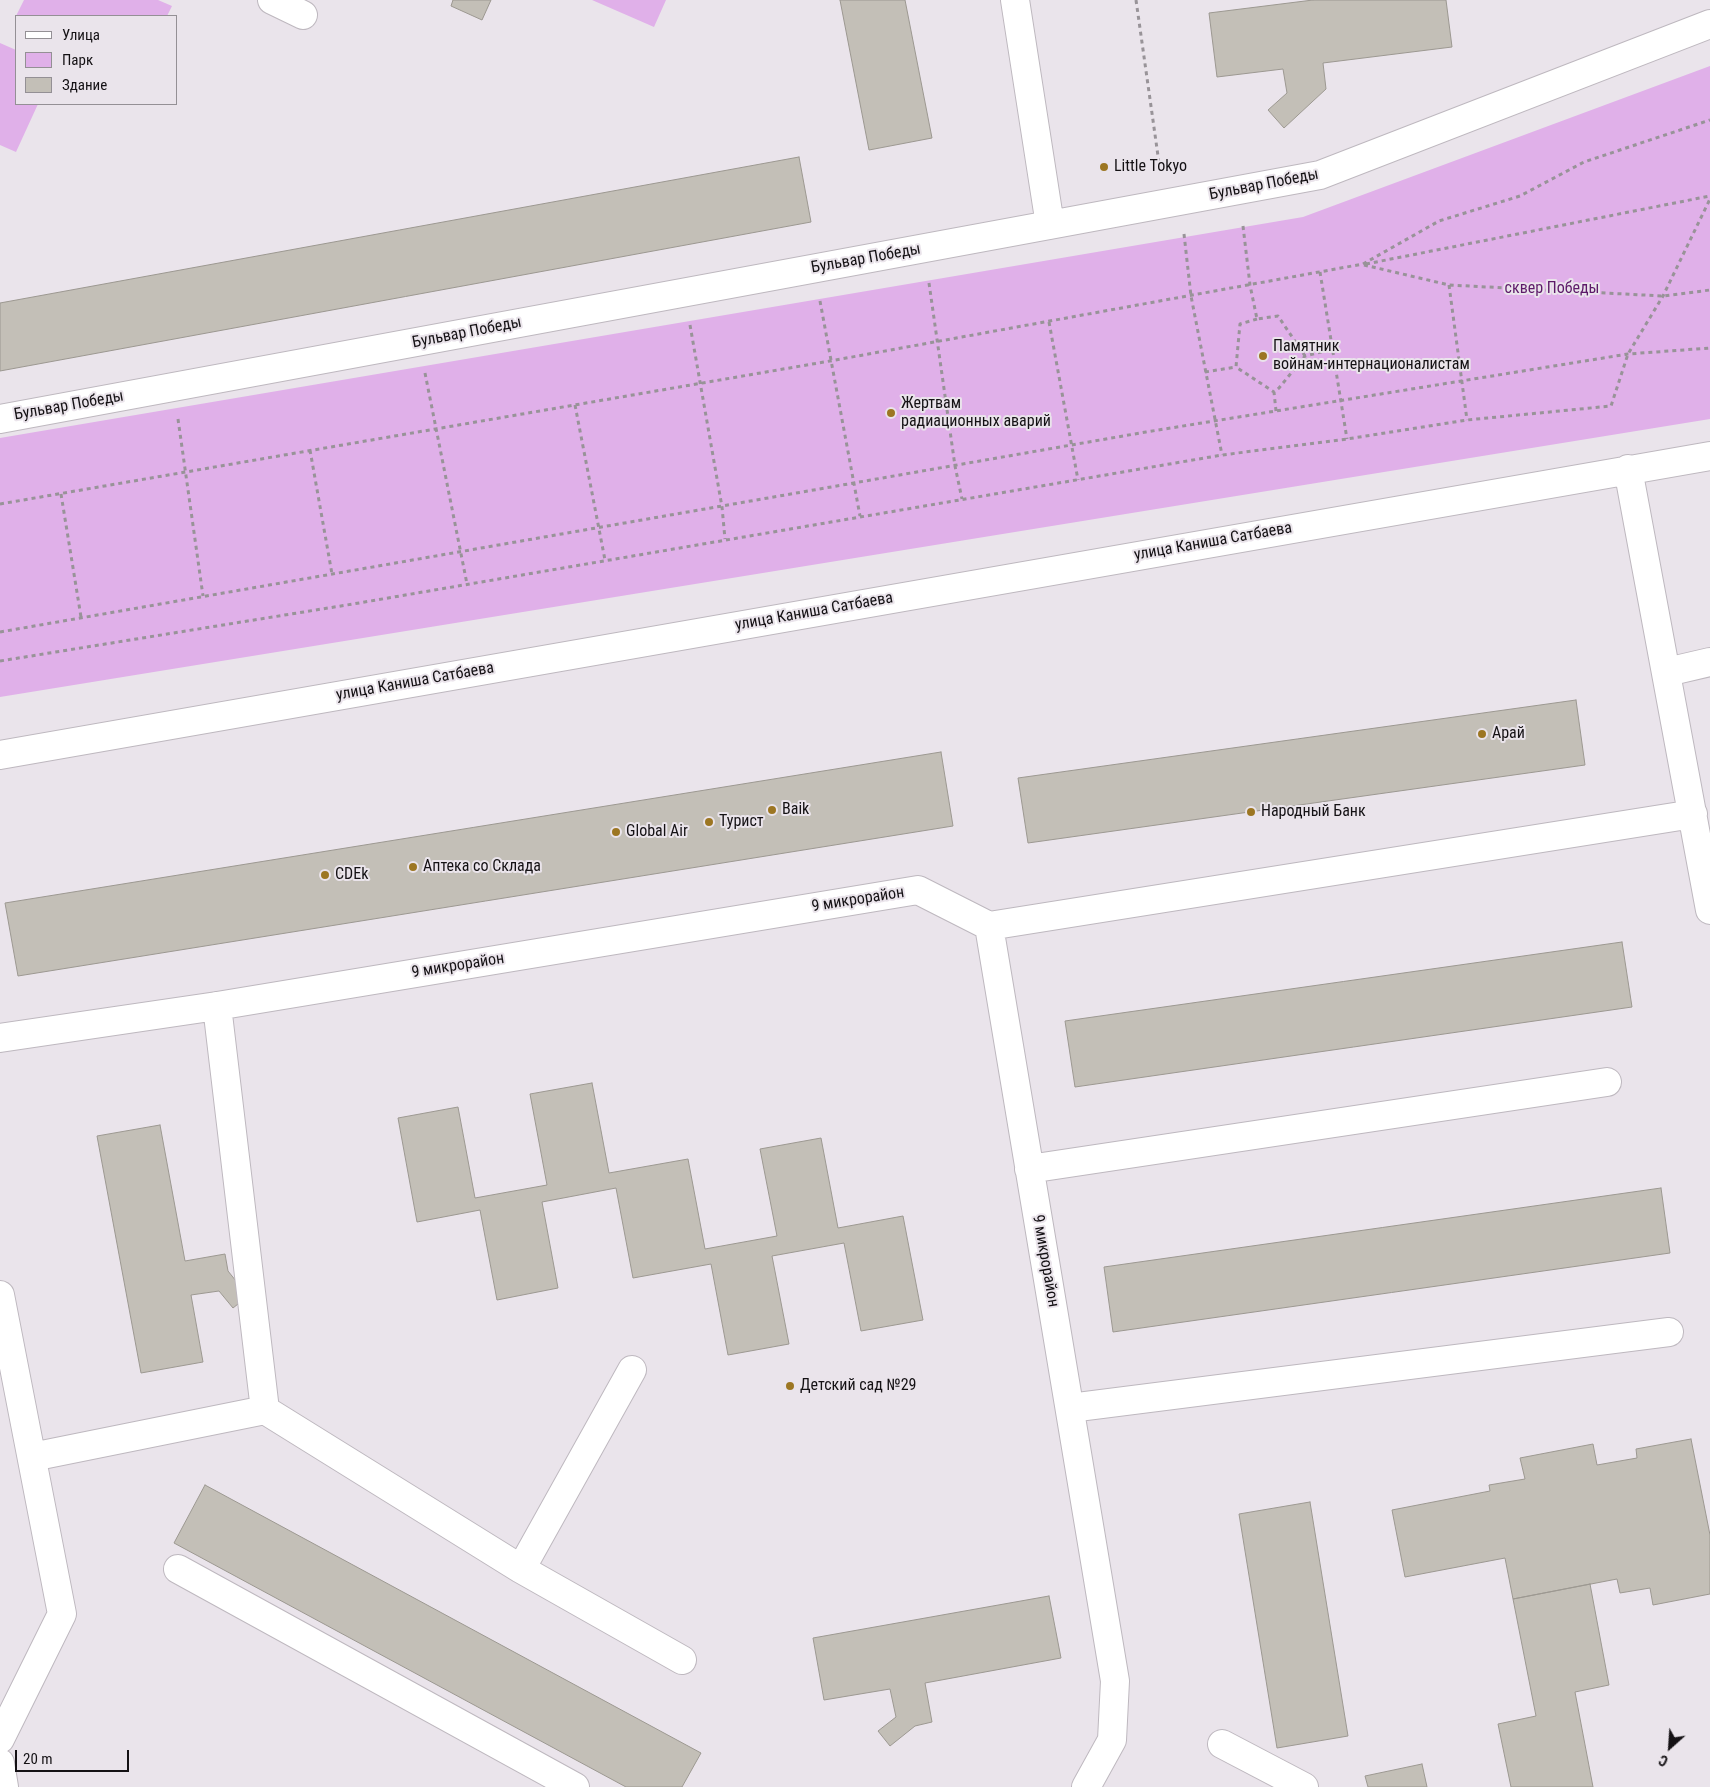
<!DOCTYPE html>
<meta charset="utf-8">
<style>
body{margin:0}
#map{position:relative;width:1710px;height:1787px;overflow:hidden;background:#eae4eb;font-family:"Roboto Condensed",sans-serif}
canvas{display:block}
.legend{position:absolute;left:15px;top:15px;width:162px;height:90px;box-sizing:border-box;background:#eae4eb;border:1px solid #949095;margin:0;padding:6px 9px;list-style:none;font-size:15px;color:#141114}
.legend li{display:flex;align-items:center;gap:10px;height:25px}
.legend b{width:25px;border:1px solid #949095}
.north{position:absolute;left:1645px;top:1722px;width:50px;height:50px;-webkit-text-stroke:4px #eae4eb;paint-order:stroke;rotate:206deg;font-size:14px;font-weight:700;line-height:20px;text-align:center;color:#141114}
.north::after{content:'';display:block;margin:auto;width:18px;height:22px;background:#141114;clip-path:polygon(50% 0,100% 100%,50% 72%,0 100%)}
.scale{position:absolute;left:15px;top:1750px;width:114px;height:22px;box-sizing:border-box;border:2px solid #141114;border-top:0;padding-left:6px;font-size:15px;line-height:18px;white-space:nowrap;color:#141114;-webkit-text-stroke:4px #eae4eb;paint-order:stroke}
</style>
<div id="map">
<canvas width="1710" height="1787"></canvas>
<ul class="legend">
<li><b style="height:6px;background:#fff"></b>Улица</li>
<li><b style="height:14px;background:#e0b0e9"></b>Парк</li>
<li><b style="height:14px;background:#c3bfb7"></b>Здание</li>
</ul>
<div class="north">С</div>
<div class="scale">20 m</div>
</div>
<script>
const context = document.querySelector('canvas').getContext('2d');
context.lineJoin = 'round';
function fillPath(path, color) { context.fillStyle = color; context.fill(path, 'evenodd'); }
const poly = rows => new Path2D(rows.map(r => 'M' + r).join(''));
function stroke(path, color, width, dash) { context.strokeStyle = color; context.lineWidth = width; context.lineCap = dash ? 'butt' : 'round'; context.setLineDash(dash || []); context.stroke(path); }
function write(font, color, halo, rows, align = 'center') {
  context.font = font + ' "Roboto Condensed",sans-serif'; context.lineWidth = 4; context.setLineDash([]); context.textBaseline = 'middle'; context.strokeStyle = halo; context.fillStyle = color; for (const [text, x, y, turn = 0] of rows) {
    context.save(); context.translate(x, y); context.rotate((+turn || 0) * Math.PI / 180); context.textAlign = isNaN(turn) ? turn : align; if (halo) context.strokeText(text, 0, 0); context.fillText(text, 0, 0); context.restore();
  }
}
const green = poly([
 [24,0,158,0,172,6,167,16,16,16],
 [592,0,666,0,654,27],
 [0,43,16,50,16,104,38,104,16,152,0,145],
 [1710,66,1710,419,0,697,0,438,1303,217]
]);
const building = poly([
 [453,0,491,0,482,20,451,6,453,0],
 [840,0,905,0,932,138,869,150,840,0],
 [1313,0,1446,0,1452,47,1323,63,1326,89,1284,128,1268,110,1287,93,1283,69,1217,77,1209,13,1313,0],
 [799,157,811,222,0,371,0,303,799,157],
 [1576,700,1585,765,1028,843,1018,778,1576,700],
 [941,752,953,826,18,976,5,903,941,752],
 [1622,942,1632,1007,1075,1087,1065,1021,1622,942],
 [592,1083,609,1173,688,1159,705,1249,777,1236,760,1149,821,1138,838,1228,903,1216,923,1320,861,1331,844,1243,772,1256,789,1344,728,1355,711,1264,633,1278,616,1188,542,1202,558,1288,497,1300,480,1210,417,1222,398,1118,458,1107,475,1198,547,1185,530,1094,592,1083],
 [160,1125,185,1261,225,1254,228,1271,248,1296,233,1308,219,1291,191,1295,203,1362,141,1373,97,1136,160,1125],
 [1661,1188,1670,1253,1113,1332,1104,1267,1661,1188],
 [1691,1439,1710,1535,1710,1594,1653,1605,1650,1588,1620,1593,1617,1579,1513,1599,1505,1558,1405,1577,1392,1510,1490,1491,1489,1485,1525,1479,1520,1458,1593,1444,1597,1465,1637,1458,1636,1449,1691,1439],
 [205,1485,701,1753,682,1787,626,1787,174,1543,205,1485],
 [1310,1502,1348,1736,1277,1748,1239,1514,1310,1502],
 [1590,1584,1609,1685,1575,1692,1593,1787,1511,1787,1498,1724,1536,1716,1513,1599,1590,1584],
 [1049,1596,1061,1658,925,1683,932,1722,915,1726,890,1746,878,1731,896,1717,890,1689,824,1700,813,1638,1049,1596],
 [1422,1764,1427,1787,1368,1787,1365,1776,1422,1764]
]);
const path = poly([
 [1136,0,1160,170],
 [1243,226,1250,285,1257,319,1278,316,1305,356],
 [1184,234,1191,296,1222,455],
 [1366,264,1710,196],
 [1364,265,1449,285,1663,296,1710,290],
 [1320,272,1347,439],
 [929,283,955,466,962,499],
 [1449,285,1467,420],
 [820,301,860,516],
 [1257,319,1240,324,1236,367,1274,392],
 [1049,322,1078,480],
 [690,325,722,507,725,539],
 [1205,372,1236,367],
 [425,373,467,584],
 [575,405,605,560],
 [1276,411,1274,392,1279,388,1305,356,1333,349],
 [178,419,203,596],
 [310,450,332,574],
 [61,494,81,617],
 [0,504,830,361,1363,264,1439,221,1520,196,1584,162,1710,120],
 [0,632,1146,432,1628,354,1710,348],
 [0,661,353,604,1222,455,1347,439,1467,420,1611,406,1628,354,1663,296,1710,199]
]);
const minor = poly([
 [272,0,303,15],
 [1015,0,1050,225],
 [0,419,1320,175,1710,24],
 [1628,469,1710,910],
 [1667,672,1710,662],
 [0,755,1710,456],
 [989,926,1693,814],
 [217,1006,265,1410,521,1569,682,1660],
 [0,1038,217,1006,918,890,989,926,1115,1681,1112,1740,1086,1787],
 [1029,1169,1607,1082],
 [0,1295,62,1614,0,1739],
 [1070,1408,1669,1332],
 [32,1457,265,1410],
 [178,1569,575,1787],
 [521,1569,632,1370],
 [1222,1744,1304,1787],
 [0,1763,4,1787]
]);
const markers = [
 [1104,167,5,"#9c7622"],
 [1263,356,5,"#9c7622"],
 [891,413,5,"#9c7622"],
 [1482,734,5,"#9c7622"],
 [772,810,5,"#9c7622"],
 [1251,812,5,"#9c7622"],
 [709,822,5,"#9c7622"],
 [616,832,5,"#9c7622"],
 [413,867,5,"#9c7622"],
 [325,875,5,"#9c7622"],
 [790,1386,5,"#9c7622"]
];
const poiNames = [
 ["Little Tokyo",1114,167],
 ["Памятник",1273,347],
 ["войнам-интернационалистам",1273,365],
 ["Жертвам",901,404],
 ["радиационных аварий",901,422],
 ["Арай",1492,734],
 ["Baik",782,810],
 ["Народный Банк",1261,812],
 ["Турист",719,822],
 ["Global Air",626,832],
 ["Аптека со Склада",423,867],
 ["CDEk",335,875],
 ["Детский сад №29",800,1386]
];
const streetNames = [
 ["Бульвар Победы",1264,185,-11],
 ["Бульвар Победы",866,259,-10],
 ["Бульвар Победы",467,333,-11],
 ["Бульвар Победы",69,406,-10],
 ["улица Каниша Сатбаева",1213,542,-10],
 ["улица Каниша Сатбаева",814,612,-10],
 ["улица Каниша Сатбаева",415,682,-10],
 ["9 микрорайон",858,900,-9],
 ["9 микрорайон",458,966,-9],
 ["9 микрорайон",1045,1261,80]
];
const parkNames = [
 ["сквер Победы",1552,289]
];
fillPath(green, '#e0b0e9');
fillPath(building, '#c3bfb7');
stroke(building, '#9c9891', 1);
stroke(minor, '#beb8bf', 30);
stroke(path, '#989398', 3, [4, 4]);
stroke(minor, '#fff', 28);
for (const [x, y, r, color] of markers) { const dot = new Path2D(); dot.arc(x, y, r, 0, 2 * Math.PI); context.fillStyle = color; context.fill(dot); stroke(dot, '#eae4eb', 2); }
write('16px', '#141114', '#eae4eb', poiNames, 'left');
write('16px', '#141114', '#eae4eb', streetNames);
write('16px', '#5d1a69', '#eae4eb', parkNames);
</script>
